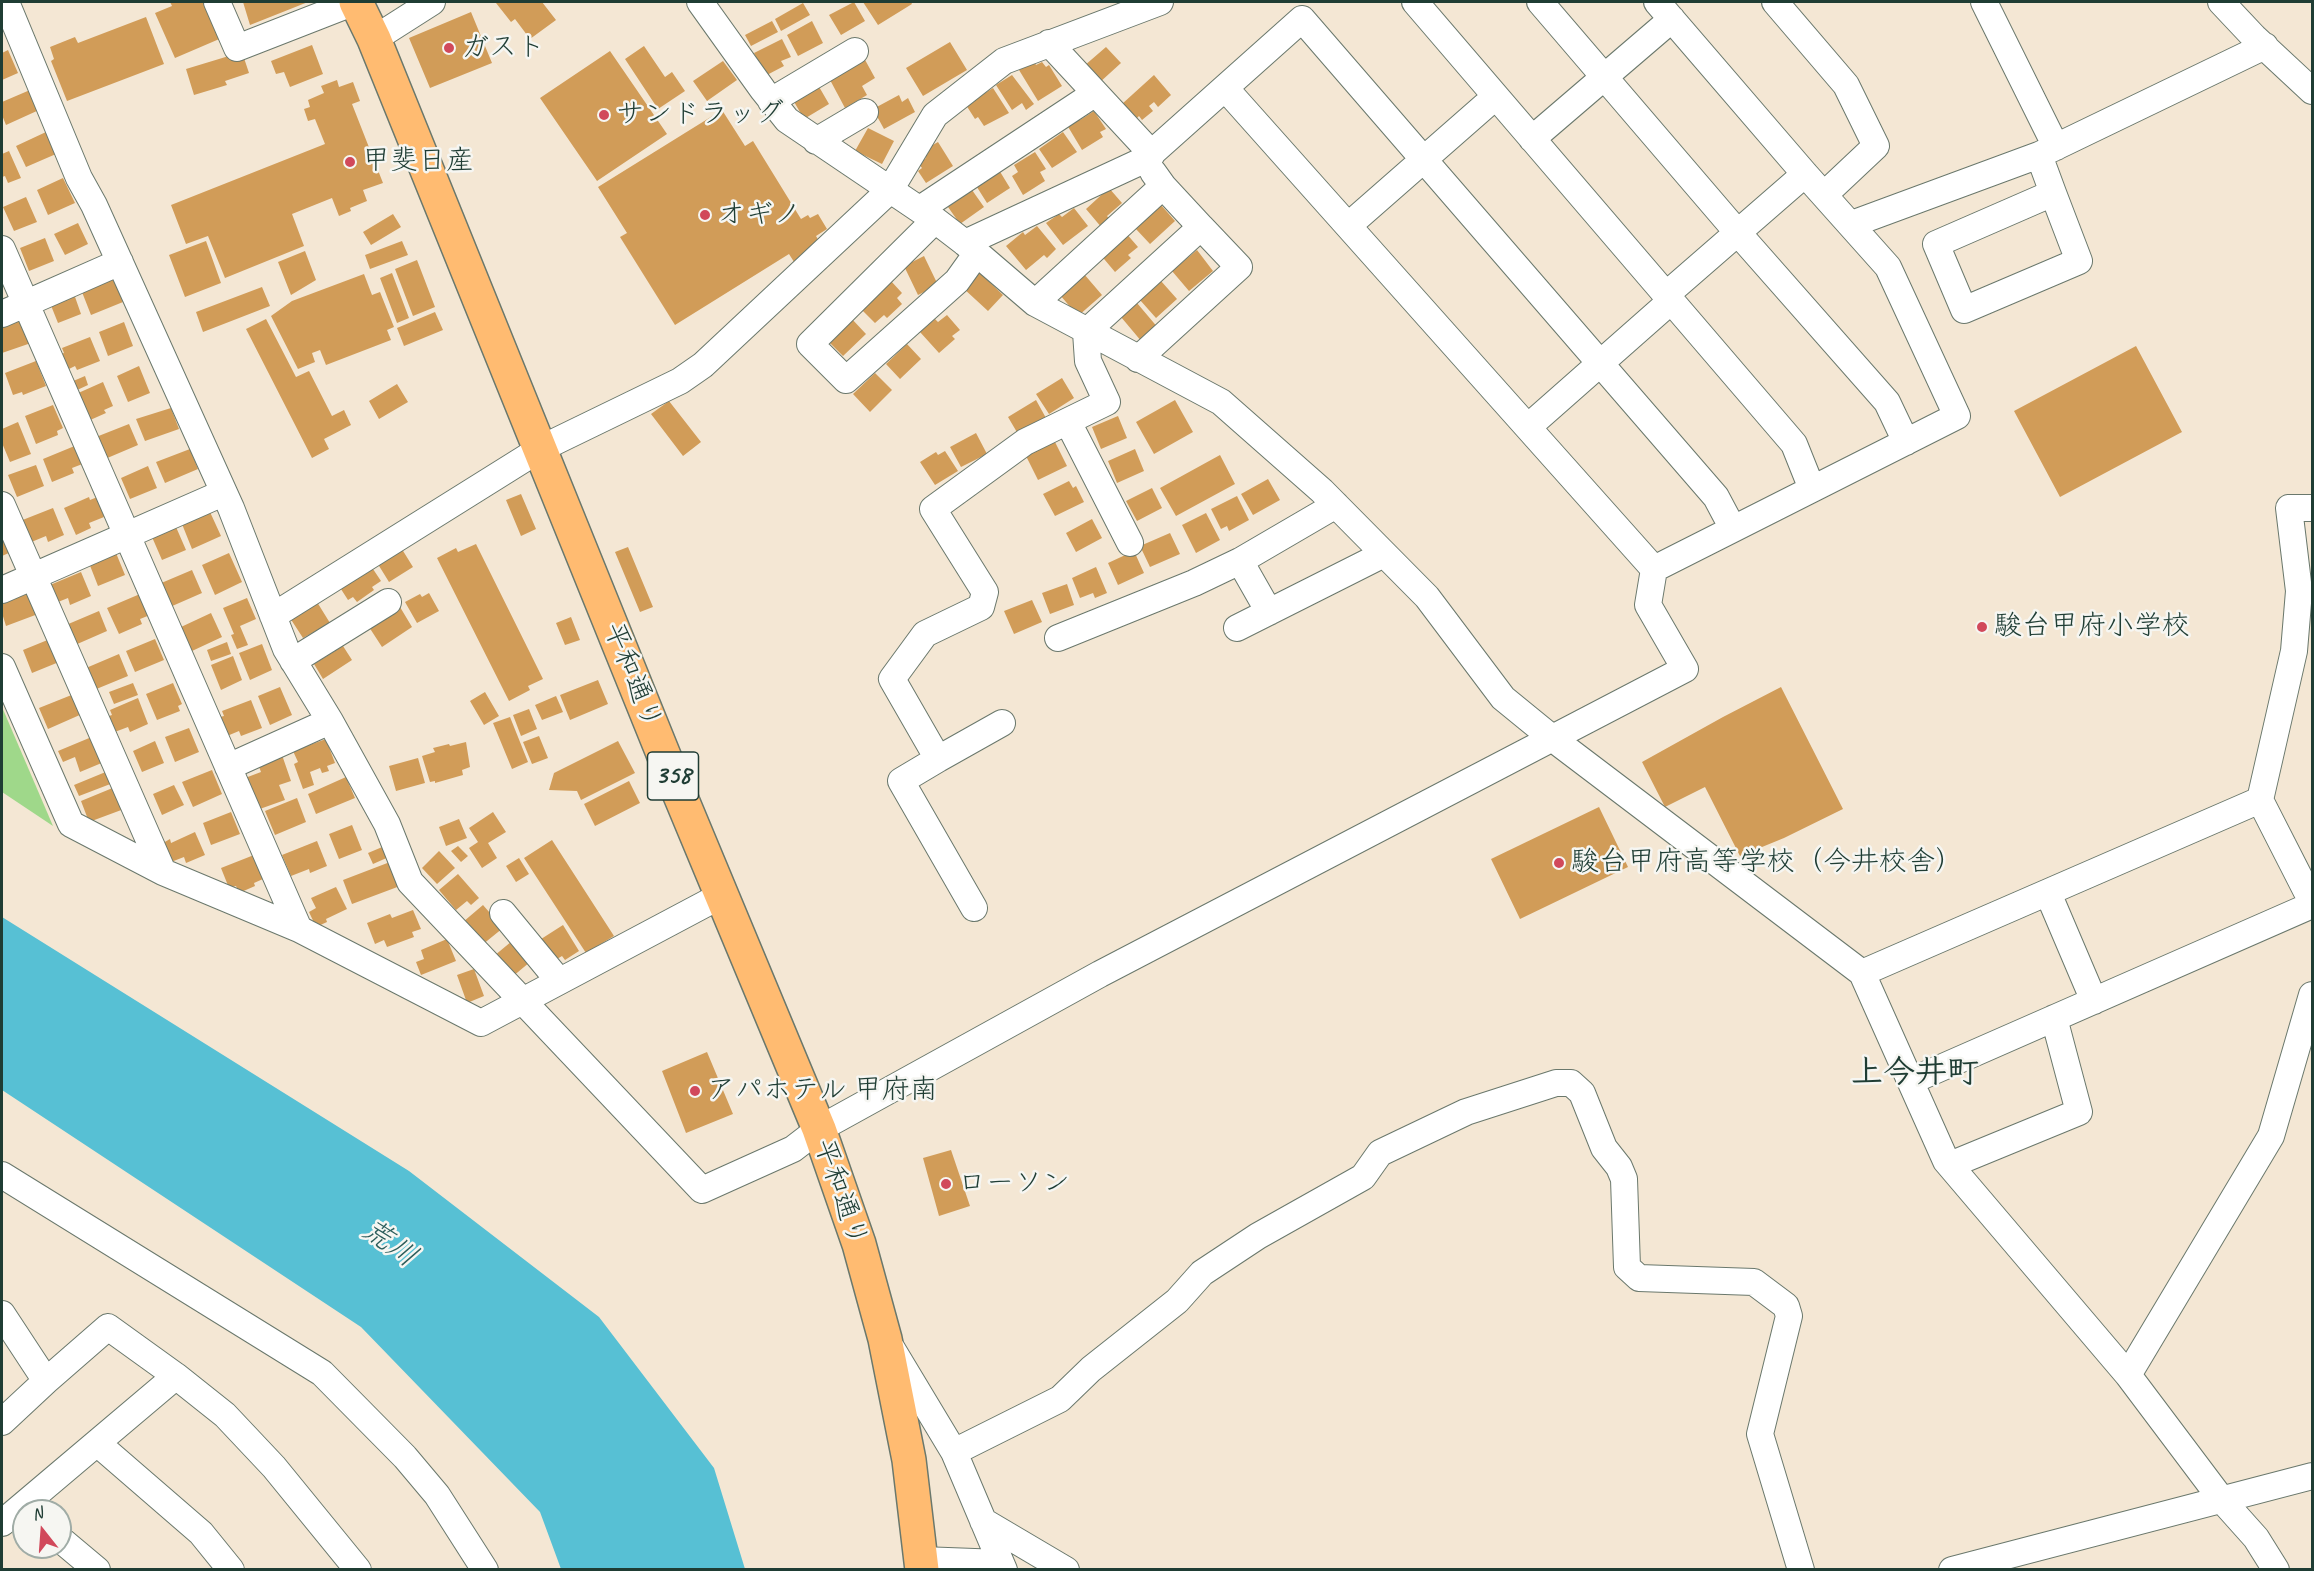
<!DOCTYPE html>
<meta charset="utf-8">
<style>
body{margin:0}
#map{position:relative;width:2314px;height:1571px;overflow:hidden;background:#f4e7d4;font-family:Caveat,sans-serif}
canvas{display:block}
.frame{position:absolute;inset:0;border:3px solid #1f3d34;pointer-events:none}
.north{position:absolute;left:12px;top:1499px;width:60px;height:60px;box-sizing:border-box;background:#f6f6f2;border:2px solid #a0aca6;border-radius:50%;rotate:343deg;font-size:16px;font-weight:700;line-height:24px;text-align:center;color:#1f3d34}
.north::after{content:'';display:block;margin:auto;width:21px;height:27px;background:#d1495b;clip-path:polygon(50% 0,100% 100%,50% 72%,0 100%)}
</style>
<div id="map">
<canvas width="2314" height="1571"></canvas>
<div class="frame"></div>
<div class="north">N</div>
</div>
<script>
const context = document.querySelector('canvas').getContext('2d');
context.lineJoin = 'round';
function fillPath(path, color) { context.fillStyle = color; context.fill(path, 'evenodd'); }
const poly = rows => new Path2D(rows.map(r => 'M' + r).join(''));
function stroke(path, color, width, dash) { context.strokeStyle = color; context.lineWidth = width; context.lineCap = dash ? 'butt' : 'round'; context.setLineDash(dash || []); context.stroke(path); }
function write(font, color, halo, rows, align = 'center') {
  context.font = font + ' Caveat,"Klee One",sans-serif'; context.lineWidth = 5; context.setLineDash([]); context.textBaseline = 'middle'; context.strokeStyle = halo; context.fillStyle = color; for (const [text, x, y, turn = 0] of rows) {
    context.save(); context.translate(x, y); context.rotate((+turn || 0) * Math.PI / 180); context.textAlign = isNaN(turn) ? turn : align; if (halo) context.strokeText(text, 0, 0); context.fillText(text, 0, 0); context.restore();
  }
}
const green = poly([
 [2,707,53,826,2,792]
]);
const water = poly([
 [2,917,409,1171,599,1317,714,1468,745,1569,561,1569,540,1512,361,1327,2,1090]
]);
const building = poly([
 [170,2,208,2,224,37,175,58,155,13,172,6],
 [243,2,308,2,250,25],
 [498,2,542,2,556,20,530,39,515,19,511,22,496,3],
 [854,2,865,21,841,35,829,15],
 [863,2,911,2,912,4,878,25],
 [803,3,810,15,781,31,775,19],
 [471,12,492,63,430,88,409,38],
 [146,17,164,64,67,101,51,61,54,59,50,47,75,37,78,43],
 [772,21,778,32,751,46,745,35],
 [812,21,823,43,798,56,787,35],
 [782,39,791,57,781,61,784,66,765,76,754,53],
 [950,42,967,70,923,96,906,68],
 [312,45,323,74,290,87,284,72,276,74,271,61],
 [644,46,665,77,672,72,685,91,658,109,625,59],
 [1106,47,1121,63,1099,83,1084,66],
 [8,50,18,73,2,80,2,53],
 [610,51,667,134,597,181,540,98],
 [242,52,249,73,225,81,227,85,194,95,186,69],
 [864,58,875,78,862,86,867,95,845,108,829,78],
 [723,61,737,80,707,101,693,81],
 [1034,61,1036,65,1042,62,1046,67,1049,65,1062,86,1038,101,1019,70],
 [1012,75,1034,104,1026,110,1022,103,1012,110,996,85],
 [1154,75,1171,95,1158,107,1154,102,1149,106,1153,111,1142,120,1139,116,1136,119,1122,104],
 [337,80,339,87,353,82,360,101,352,104,383,183,363,190,367,201,350,208,351,211,339,216,332,198,292,214,304,246,225,278,208,236,186,244,171,205,325,144,315,119,308,121,304,109,310,107,308,100,324,93,321,86],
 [818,85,829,104,804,119,793,100],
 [993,88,1009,113,984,126,978,117,975,119,966,105],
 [30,90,39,110,6,125,2,115,2,102],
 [899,95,902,102,908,98,915,112,884,129,873,109],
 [722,110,745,146,753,141,801,219,808,215,810,218,818,214,827,229,816,236,820,243,796,265,789,254,675,325,620,237,627,233,598,187],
 [1094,111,1106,129,1100,132,1103,137,1082,150,1067,125,1079,118,1080,120],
 [868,128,894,141,882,164,855,151],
 [46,132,56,154,26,167,16,146],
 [1063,132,1077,152,1052,168,1039,149],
 [938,142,953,166,926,183,918,171,922,168,918,163,926,158,922,151],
 [9,151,21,178,8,183,5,176,2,177,2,154],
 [1035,152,1046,169,1040,172,1045,181,1023,195,1012,176,1018,172,1014,165],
 [999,170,1010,188,987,203,975,184],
 [63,178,75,203,48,215,37,190],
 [1109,188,1122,203,1107,216,1110,220,1102,228,1086,209],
 [972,190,984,207,960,224,948,207],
 [26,197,37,222,14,231,3,207],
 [1161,205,1175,221,1150,244,1135,228],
 [1074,208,1088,226,1063,245,1046,223,1059,214,1062,217],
 [393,214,401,227,371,245,363,232],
 [78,223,88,244,65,255,54,234],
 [1037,226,1056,249,1047,258,1044,255,1026,270,1006,246,1023,232,1025,235],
 [1125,232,1138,247,1128,255,1131,258,1115,272,1099,253],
 [45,238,54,261,29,271,20,248],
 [206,241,221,283,185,297,169,255],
 [402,241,408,255,370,269,365,255],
 [1197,250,1213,271,1189,291,1172,271],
 [305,251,316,280,291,295,278,262],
 [924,256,938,285,918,295,904,266],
 [417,260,435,307,413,316,395,269],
 [979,272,1003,295,988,311,963,288],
 [392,273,409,318,397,323,380,278],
 [364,274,372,295,380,292,394,327,387,330,391,340,326,365,320,350,312,353,315,362,298,369,271,316,292,301],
 [1084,274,1102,295,1078,316,1060,295],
 [113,279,123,302,91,315,82,292],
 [891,281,902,293,897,298,902,304,887,318,884,315,875,323,861,309],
 [1161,281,1177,299,1156,318,1140,300],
 [262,287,270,306,203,332,196,312],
 [74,294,81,314,58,323,50,303],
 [1137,303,1159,329,1142,342,1121,317],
 [435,312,443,330,404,346,397,328],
 [947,315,960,330,952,336,955,339,939,353,920,332,935,319,938,322],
 [22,318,31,343,2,353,2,325],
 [851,318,866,334,843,356,827,340],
 [266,319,296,377,309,371,332,416,344,410,351,425,324,439,329,449,312,458,246,329],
 [124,322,133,346,108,356,99,332],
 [90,337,100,361,77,370,75,366,65,371,58,355,64,353,62,348],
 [907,344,921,359,900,379,886,364],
 [2136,346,2182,432,2060,497,2014,411],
 [36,361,46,386,23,395,22,392,13,395,5,373],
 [139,366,150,393,128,402,117,376],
 [875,373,892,390,870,412,853,394],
 [85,376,88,385,75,391,71,382],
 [1062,378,1074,398,1049,414,1036,394],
 [103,382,113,406,104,410,106,413,88,421,76,394],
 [397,384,408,402,379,419,369,401],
 [1036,400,1046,418,1018,434,1008,417],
 [1175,400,1193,432,1154,454,1136,422],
 [669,401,701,442,683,456,651,414],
 [53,405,63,428,57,431,58,435,36,444,25,416],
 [171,408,179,429,145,441,136,419],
 [1118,416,1127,438,1101,449,1092,427],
 [18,422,31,454,10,462,2,443,2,429],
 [129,424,138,445,105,459,96,437],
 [976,433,987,454,961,467,950,447],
 [1055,442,1067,466,1038,480,1026,456],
 [77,445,85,463,72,468,74,473,52,482,43,459],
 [190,449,198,469,165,483,156,462],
 [1135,449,1144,471,1117,483,1108,461],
 [945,451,958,471,935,485,920,462,936,452,938,455],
 [1220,455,1235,484,1176,516,1160,488],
 [36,465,44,486,17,497,8,475],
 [148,466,157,488,130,499,121,478],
 [1268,479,1280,500,1253,515,1241,494],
 [1069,481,1073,488,1076,486,1084,502,1055,516,1043,494],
 [1152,488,1162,508,1137,521,1126,501],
 [521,494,536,529,521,536,506,500],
 [100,496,103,504,100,505,104,517,89,523,91,528,76,535,64,508,89,497,90,500],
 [1237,496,1249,520,1229,531,1227,526,1221,529,1211,509],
 [53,508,64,535,48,542,46,536,29,543,20,521],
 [210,512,221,536,192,549,182,524],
 [1206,513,1220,540,1196,553,1182,525],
 [1092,519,1102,538,1076,552,1066,533],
 [176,527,186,550,162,560,152,537],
 [2,531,11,552,2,556],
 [1170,533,1180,554,1150,567,1140,546],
 [476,544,543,679,528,686,530,690,509,701,437,558,456,548,458,552],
 [400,546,413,567,389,582,376,561],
 [628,547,653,607,640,612,615,552],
 [1134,551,1144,573,1118,585,1108,563],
 [116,553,125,575,98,586,89,563],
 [229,553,242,582,215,595,202,565],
 [371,566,381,581,372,587,374,590,357,602,353,597,348,600,339,586],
 [1096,567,1107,593,1095,598,1093,593,1080,598,1072,578],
 [192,570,202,593,170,607,159,584],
 [81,572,91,596,70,605,68,598,58,602,50,585],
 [1067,584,1074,605,1050,614,1042,593],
 [30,593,38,614,6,626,2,613,2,603],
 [429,593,439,611,417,623,405,602,420,594,422,597],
 [140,594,150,615,140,619,142,624,119,634,107,608],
 [247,598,256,619,240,626,248,645,237,649,231,635,234,634,223,608],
 [1032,600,1042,622,1014,634,1004,611],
 [317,602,330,623,303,638,290,618],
 [400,607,412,627,382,647,369,627],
 [99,611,107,631,75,645,66,625],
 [211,613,222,637,192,651,181,627],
 [571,617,580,640,565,645,556,623],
 [50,639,59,662,32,673,23,650],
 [155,639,164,660,135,672,126,651],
 [227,642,231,654,211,661,207,650],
 [262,644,272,670,250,680,239,653],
 [343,646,352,660,323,679,314,664],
 [119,654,128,676,94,690,86,668],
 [233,656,242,680,221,690,211,665],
 [598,680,608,704,570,720,560,695],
 [133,683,138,695,114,704,109,692],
 [173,683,182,704,178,706,180,711,157,720,146,694],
 [280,687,292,715,270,725,258,696],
 [1781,687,1843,809,1784,838,1740,856,1705,787,1665,807,1642,762,1723,717],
 [485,692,499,716,484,725,470,701],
 [74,694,82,714,48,729,39,708],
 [556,696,563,712,542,720,535,705],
 [138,698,148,724,130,732,128,727,112,733,106,717,112,715,110,710],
 [251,700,262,728,241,736,239,731,227,736,220,717,224,716,222,711],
 [529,709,537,729,521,736,513,715],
 [510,717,528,762,512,769,493,723],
 [189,728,199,752,175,762,165,737],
 [94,736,104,762,80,772,75,757,63,762,58,751],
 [539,736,548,758,532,764,523,742],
 [326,739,335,763,327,766,329,771,322,773,320,768,310,772,314,785,303,789,294,764,298,762,293,751],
 [155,741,164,763,142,772,133,751],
 [618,741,635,773,581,800,577,791,549,790,554,773],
 [466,742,470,767,462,770,463,775,435,783,435,781,430,782,422,756,435,752,433,748,449,744,450,746],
 [282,755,291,781,279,785,285,800,257,810,245,778,261,772,258,764],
 [418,758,425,783,396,791,389,766],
 [212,770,222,794,193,807,182,782],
 [108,771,113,783,79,796,74,785],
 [346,777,355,798,316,814,308,794],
 [629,781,640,803,595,826,584,804],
 [174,785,184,805,162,815,153,794],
 [115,787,124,809,89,822,81,801],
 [297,798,306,822,275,835,265,811],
 [1599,807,1628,867,1520,919,1491,859],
 [231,812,240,834,211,845,203,823],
 [493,812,506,832,488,843,497,858,482,868,469,848,478,842,469,828],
 [459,819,467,838,446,846,439,827],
 [352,825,362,850,339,859,329,834],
 [195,832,205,855,186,863,184,857,171,862,163,843,170,839,171,843],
 [552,840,614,936,586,953,524,858],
 [317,841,327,866,310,873,309,869,291,876,282,855],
 [387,845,391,856,373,864,368,853],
 [458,846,468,856,461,862,451,851],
 [439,851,455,868,437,884,422,868],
 [254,855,263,879,254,883,255,886,239,893,236,886,229,888,221,868],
 [519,858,529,874,516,882,506,866],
 [390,862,400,886,352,904,343,880],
 [458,874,479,898,471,905,467,901,456,910,439,890],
 [336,887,347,909,326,919,327,922,316,927,309,912,316,908,311,898],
 [483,905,503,928,482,945,463,922],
 [413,910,421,929,412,932,414,937,387,947,384,940,375,944,367,923,390,914,392,918],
 [563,925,579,951,565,960,562,956,552,962,538,941],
 [447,939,456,961,421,975,416,962,424,959,421,950],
 [512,941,530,962,512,977,494,956],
 [474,969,484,996,467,1003,457,975],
 [707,1052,733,1114,686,1133,662,1071],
 [951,1150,970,1206,939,1216,923,1158]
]);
const minor = poly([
 [6,2,79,178,94,205,231,508,286,649,330,721,387,824,410,882,702,1190,793,1149,819,1129,1100,974,1685,669,1648,605,1654,569],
 [217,2,237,48,355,2],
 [700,2,763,90,787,120,935,220,965,243,1035,303,1221,402,1322,491,1427,597,1503,698,1552,738,1862,973,1946,1161,2128,1375,2222,1500,2256,1538,2276,1570],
 [1415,2,1794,444,1812,489],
 [1540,2,1738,233,1887,402,1906,442],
 [1775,2,1846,85,1876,146,1825,194],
 [1984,2,2056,147],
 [2221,2,2254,37,2312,91],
 [374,39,432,2],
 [1049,43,1152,154],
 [1225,88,1654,569],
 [771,101,855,51],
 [1532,139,1672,19],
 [816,141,865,112],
 [2053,193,1936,244,1964,310,2079,261,2053,193,2039,155,2265,46],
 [920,209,1094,94],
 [935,220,810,344,846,380,957,281,977,253],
 [1852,224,2039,155],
 [1349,225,1495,97],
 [965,243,1144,160,1302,19,1716,497,1733,529],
 [2,249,299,929],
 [1667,294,1805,174],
 [1035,303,1163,186,1153,172],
 [2,314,120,262],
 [1138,359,1239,267,1201,227],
 [1068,422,1130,543],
 [1528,427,1672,300],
 [2,505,163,872],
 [1240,561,1269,612],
 [1654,569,1957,416,1888,267,1805,174,1657,2],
 [2,590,223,493],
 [273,616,540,449,680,381,703,365,890,190,935,115,1004,61,1160,2],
 [1237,628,1384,554],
 [1058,638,1194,583,1240,561,1336,505],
 [293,661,388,602],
 [2,667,71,824,163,872,299,929,481,1023,722,895],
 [1002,723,938,759,892,679,925,634,981,607,985,592,933,509,1025,442,1107,402,1088,361,1086,332,1201,227,1163,186],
 [938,759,901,781,974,908],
 [228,767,330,721],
 [2260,800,2312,902],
 [2048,893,2094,1001],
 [503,913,559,981],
 [1862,973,2260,800,2294,651,2299,591,2289,508,2312,508],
 [1911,1081,2312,905],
 [1950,1165,2079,1112,2054,1018],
 [2,1175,322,1373,405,1457,437,1495,485,1570],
 [2,1314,46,1381,108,1327,176,1376,225,1415,274,1467,358,1570],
 [892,1349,954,1452,1004,1570],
 [2128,1375,2271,1136,2312,995],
 [2,1422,46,1381],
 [97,1443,201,1533,231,1570],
 [954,1452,1060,1399,1091,1369,1177,1301,1202,1273,1258,1236,1363,1177,1380,1153,1466,1112,1556,1083,1571,1083,1582,1093,1604,1148,1619,1167,1624,1179,1627,1267,1639,1278,1754,1282,1786,1306,1789,1316,1760,1434,1801,1570],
 [983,1521,1066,1570],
 [2,1523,176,1376],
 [60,1539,97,1570],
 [921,1560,1001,1563],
 [1952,1570,2312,1476]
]);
const highway = poly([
 [356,2,374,39,677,788,819,1129,859,1244,885,1339,909,1460,922,1570]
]);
const markers = [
 [449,48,6,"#d1495b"],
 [604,115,6,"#d1495b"],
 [350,162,6,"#d1495b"],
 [705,215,6,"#d1495b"],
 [1982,627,6,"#d1495b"],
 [1559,863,6,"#d1495b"],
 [695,1091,6,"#d1495b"],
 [946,1184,6,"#d1495b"]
];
const shields = [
 [673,776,51]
];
const shieldNames = [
 ["358",673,776]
];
const poiNames = [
 ["ガスト",461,48],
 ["サンドラッグ",616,115],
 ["甲斐日産",362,162],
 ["オギノ",717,215],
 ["駿台甲府小学校",1994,627],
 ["駿台甲府高等学校（今井校舎）",1571,863],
 ["アパホテル 甲府南",707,1091],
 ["ローソン",958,1184]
];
const streetNames = [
 ["平和通り",632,676,68],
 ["平和通り",840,1193,71]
];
const waterNames = [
 ["荒川",389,1244,35]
];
const quarterNames = [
 ["上今井町",1915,1074]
];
fillPath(green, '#9fd88a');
fillPath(water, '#57c0d4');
fillPath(building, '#d19c58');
stroke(minor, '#6a786c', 28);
stroke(highway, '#6a786c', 36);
stroke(minor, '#fff', 26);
stroke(highway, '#ffbb71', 33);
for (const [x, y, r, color] of markers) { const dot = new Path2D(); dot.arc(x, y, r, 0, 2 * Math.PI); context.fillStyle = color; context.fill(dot); stroke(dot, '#f6f6f2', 2); }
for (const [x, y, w] of shields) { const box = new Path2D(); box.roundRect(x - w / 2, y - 24, w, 48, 4.5); context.fillStyle = '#f6f6f2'; context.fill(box); stroke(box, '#1f3d34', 1.5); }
write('bold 27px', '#1f3d34', null, shieldNames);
write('28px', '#1f3d34', '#f6f6f2', poiNames, 'left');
write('28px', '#1f3d34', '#f6f6f2', streetNames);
write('italic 30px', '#2d5e5c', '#f6f6f2', waterNames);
write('bold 32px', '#1f3d34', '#f6f6f2', quarterNames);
</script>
